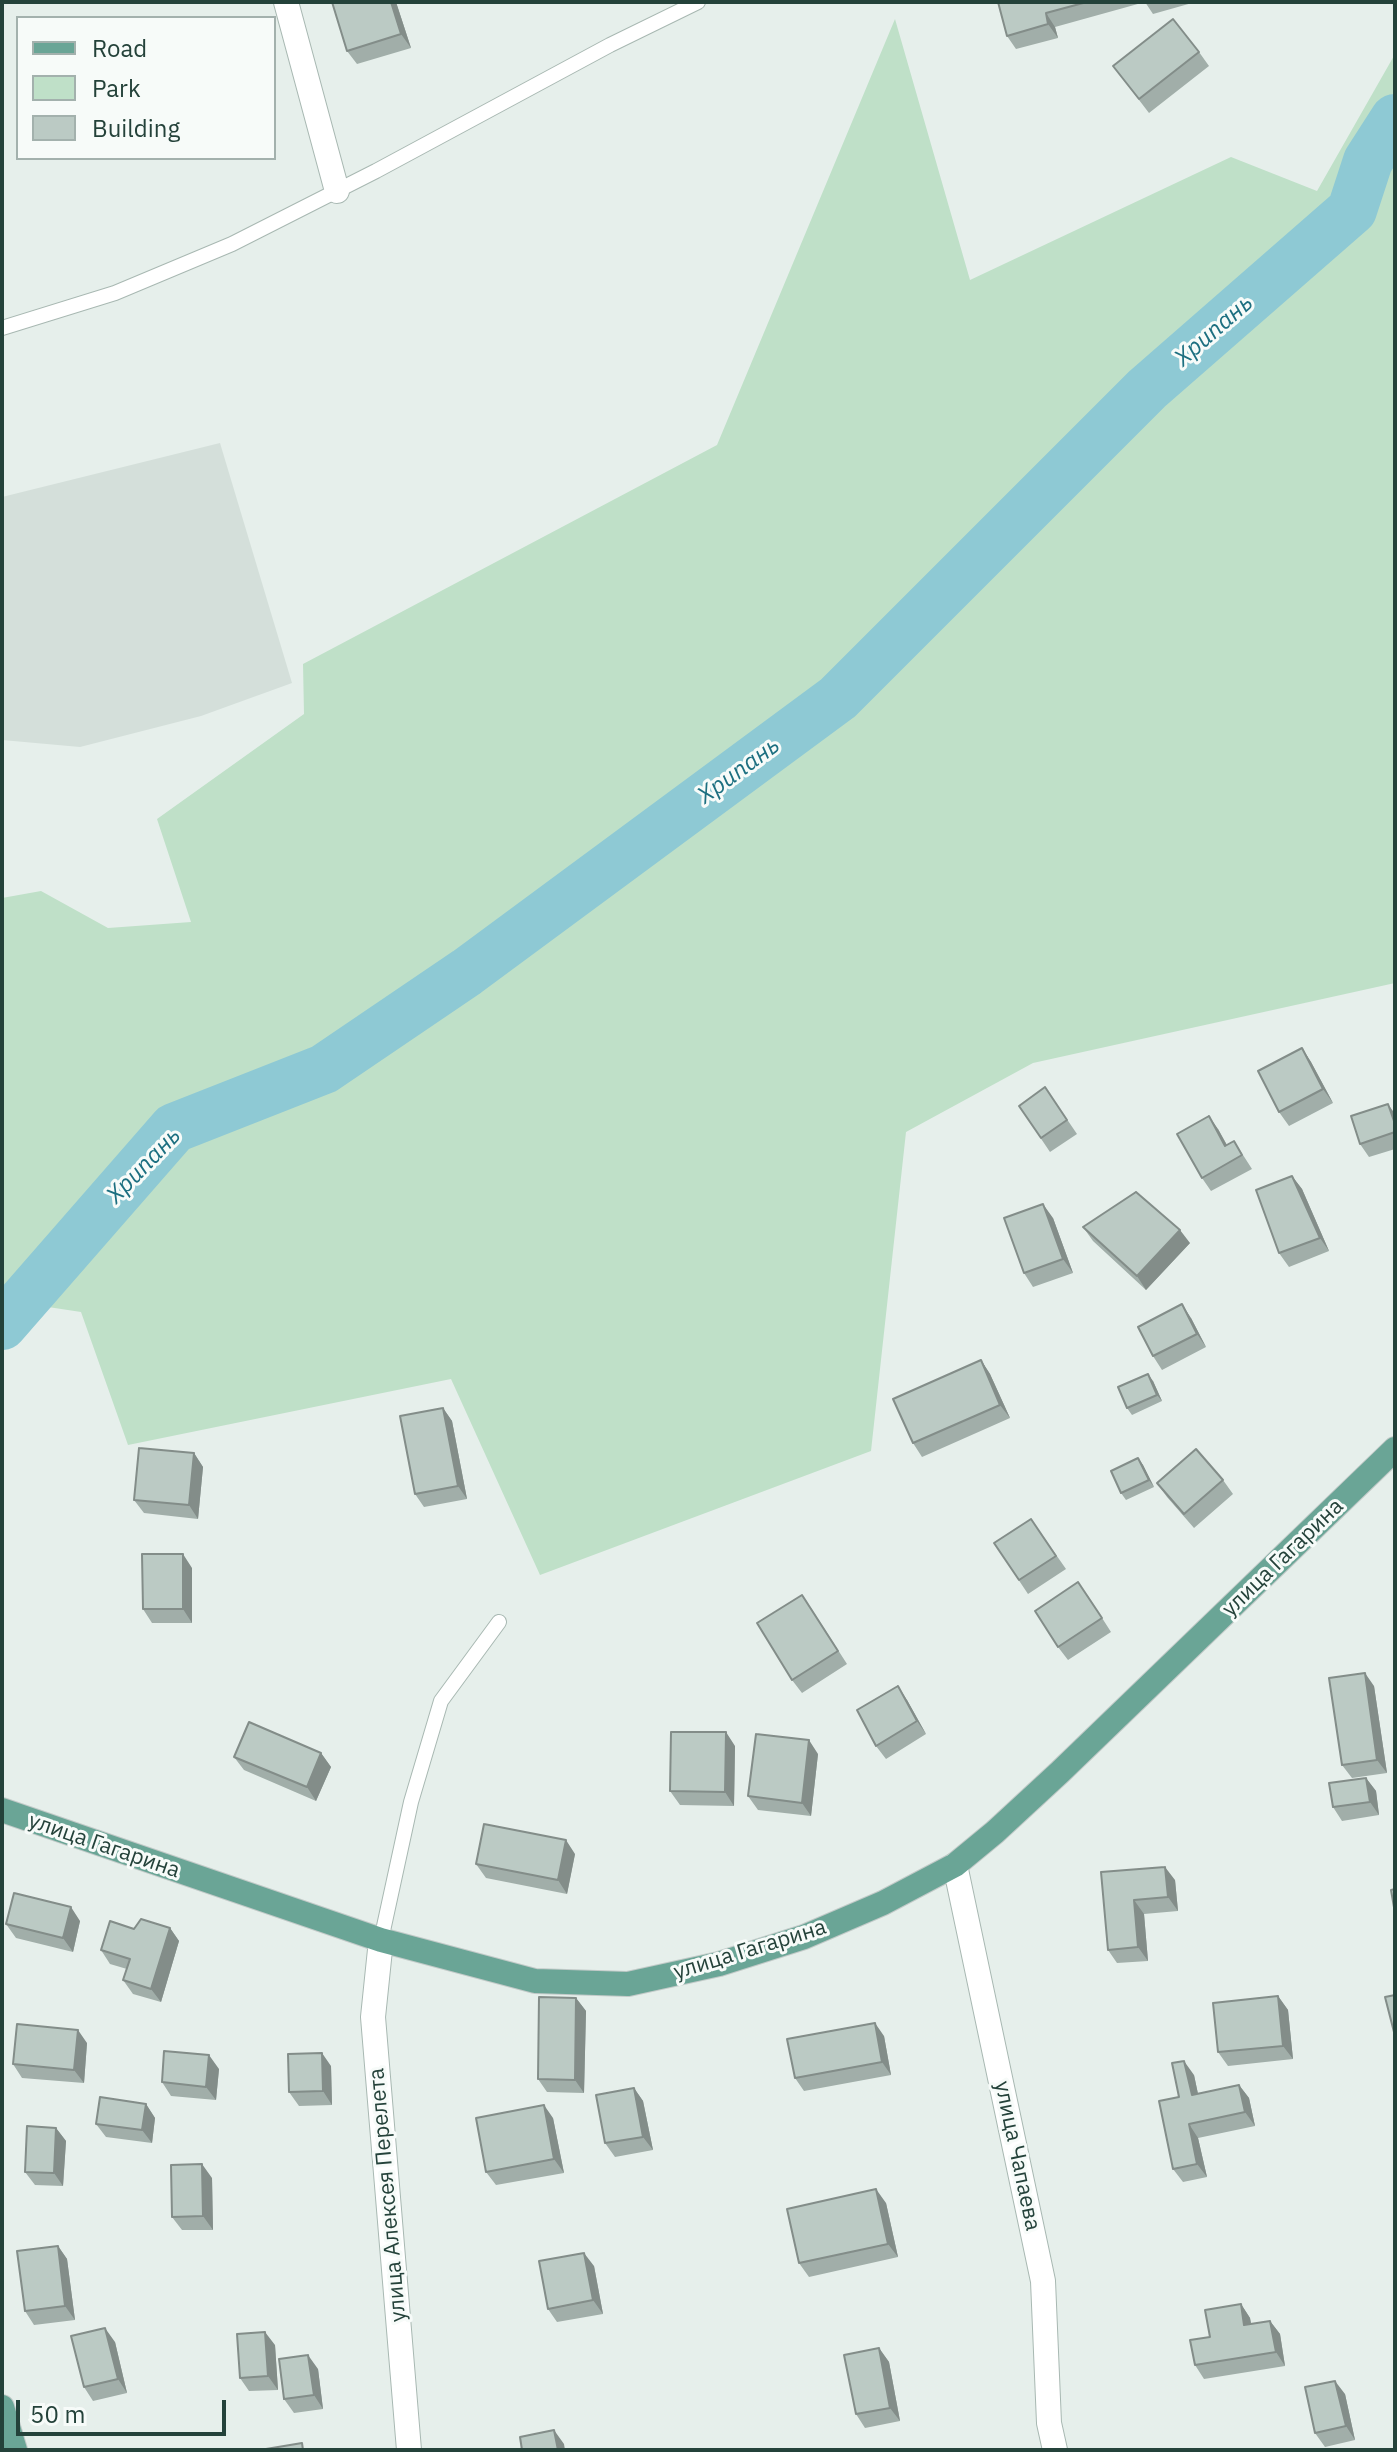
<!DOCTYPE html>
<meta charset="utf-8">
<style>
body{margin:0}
#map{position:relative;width:1397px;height:2452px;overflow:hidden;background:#e6efeb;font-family:"IBM Plex Sans",sans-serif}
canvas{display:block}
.frame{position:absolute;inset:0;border:4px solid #24423a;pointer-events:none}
.legend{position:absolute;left:16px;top:16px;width:260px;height:144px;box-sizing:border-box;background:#f7fbf9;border:2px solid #a3b1ad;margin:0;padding:10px 14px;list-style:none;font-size:24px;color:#24423a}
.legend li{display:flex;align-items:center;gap:16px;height:40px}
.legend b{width:40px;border:2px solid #a3b1ad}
.scale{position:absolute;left:16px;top:2400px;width:210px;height:36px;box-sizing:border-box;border:4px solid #24423a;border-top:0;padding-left:10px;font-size:24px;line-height:28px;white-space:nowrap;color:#24423a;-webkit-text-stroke:6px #f7fbf9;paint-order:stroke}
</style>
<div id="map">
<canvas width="1397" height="2452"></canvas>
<div class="frame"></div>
<ul class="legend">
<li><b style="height:10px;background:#6aa596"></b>Road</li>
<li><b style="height:22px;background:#bfe0c8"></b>Park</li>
<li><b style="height:22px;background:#bbcac4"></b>Building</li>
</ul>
<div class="scale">50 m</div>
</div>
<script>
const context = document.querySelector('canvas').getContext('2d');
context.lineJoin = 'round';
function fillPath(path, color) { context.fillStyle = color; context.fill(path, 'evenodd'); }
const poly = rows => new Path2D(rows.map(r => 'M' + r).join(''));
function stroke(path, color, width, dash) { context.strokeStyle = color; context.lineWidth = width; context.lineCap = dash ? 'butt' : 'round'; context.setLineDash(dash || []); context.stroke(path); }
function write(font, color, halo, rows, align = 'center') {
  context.font = font + ' "IBM Plex Sans",sans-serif'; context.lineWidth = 6; context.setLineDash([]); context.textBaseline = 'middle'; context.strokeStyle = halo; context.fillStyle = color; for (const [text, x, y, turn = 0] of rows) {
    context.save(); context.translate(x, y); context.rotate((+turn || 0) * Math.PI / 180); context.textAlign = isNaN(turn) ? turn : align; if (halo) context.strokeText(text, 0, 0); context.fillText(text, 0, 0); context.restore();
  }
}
const built = poly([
 [220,443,292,683,201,716,80,747,2,740,2,497]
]);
const green = poly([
 [895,19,970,280,1231,157,1317,191,1395,54,1395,983,1033,1063,906,1132,871,1451,540,1575,451,1379,128,1445,81,1312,2,1300,2,898,41,891,108,928,191,922,157,819,304,714,303,664,717,445]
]);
const river = poly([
 [2,1325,174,1128,324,1069,467,972,838,698,1147,389,1352,210,1368,161,1395,119]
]);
const lane = poly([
 [2,328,115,293,232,244,376,171,610,45,698,2],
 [381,1940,411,1802,441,1701,499,1622]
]);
const street = poly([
 [286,2,337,191],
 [955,1865,1043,2281,1049,2423,1055,2450],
 [381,1940,373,2017,409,2450]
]);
const primary = poly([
 [2,1810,381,1940,535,1981,628,1984,719,1964,804,1937,883,1903,955,1865,995,1832,1060,1772,1395,1449],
 [2,2407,15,2450]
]);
const wall = poly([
 [396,2,411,48,357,64,347,51],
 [998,2,1192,2,1192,3,1153,14,1145,2,1055,27,1058,38,1016,49,1007,36],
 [1199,52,1209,66,1149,113,1113,66],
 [1302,1048,1311,1062,1333,1103,1289,1126,1279,1112],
 [1045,1087,1077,1134,1050,1152,1019,1106],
 [1395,1114,1395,1149,1369,1157,1360,1144],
 [1218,1129,1227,1145,1234,1141,1252,1169,1211,1191,1202,1178],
 [1292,1176,1302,1189,1329,1251,1289,1267,1279,1253],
 [1053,1218,1073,1273,1033,1287,1024,1273],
 [1083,1227,1190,1243,1146,1290,1093,1241],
 [1191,1318,1206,1347,1162,1370,1153,1356],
 [981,1360,990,1374,1010,1418,922,1457,913,1443],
 [1153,1381,1162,1401,1132,1415,1127,1408],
 [443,1408,452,1421,467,1499,424,1507,415,1494],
 [194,1453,203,1467,198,1519,144,1513,134,1500],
 [1138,1458,1143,1465,1154,1487,1126,1500,1121,1493],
 [1223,1480,1233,1494,1194,1528,1167,1497,1157,1483],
 [1031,1519,1066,1569,1028,1594,994,1543],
 [192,1568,192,1623,152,1623,143,1609],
 [1088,1596,1111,1632,1068,1660,1058,1647],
 [811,1608,847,1664,802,1693,792,1680],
 [1374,1686,1387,1773,1352,1778,1342,1765],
 [907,1700,926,1734,886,1759,876,1746],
 [735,1746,734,1806,680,1805,670,1791],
 [321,1753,331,1767,316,1801,244,1770,234,1757],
 [818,1754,811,1816,758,1810,748,1796],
 [1366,1778,1376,1791,1379,1815,1342,1821,1333,1807],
 [575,1854,567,1894,486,1878,476,1864],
 [1101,1872,1175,1880,1178,1911,1144,1914,1148,1961,1117,1963,1108,1950],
 [80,1921,73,1952,16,1938,6,1924],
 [170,1928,179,1941,161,2002,133,1994,123,1980,127,1969,110,1964,101,1950,134,1929],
 [1278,1996,1288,2010,1293,2059,1228,2066,1218,2052],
 [576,1998,586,2011,584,2093,547,2092,538,2079],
 [884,2036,891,2075,804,2091,795,2078],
 [87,2043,84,2083,22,2078,13,2064],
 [331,2066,332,2105,299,2106,289,2092],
 [219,2069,216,2100,171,2096,162,2082],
 [1194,2075,1198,2094,1239,2085,1249,2098,1255,2126,1198,2138,1207,2177,1183,2182,1173,2169,1179,2097],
 [634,2088,643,2101,653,2150,615,2157,605,2143],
 [146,2104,155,2118,152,2143,106,2137,96,2124],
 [553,2118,564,2173,496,2185,486,2172],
 [56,2128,66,2141,63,2186,35,2185,25,2172],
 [212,2178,213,2230,182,2230,172,2217],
 [886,2203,898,2257,809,2277,799,2263],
 [58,2246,67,2259,75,2320,34,2325,25,2311],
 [594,2266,603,2314,557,2322,548,2309],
 [1241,2304,1250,2318,1251,2324,1270,2321,1280,2334,1285,2366,1204,2379,1195,2365,1210,2337],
 [115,2342,127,2393,93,2401,84,2387],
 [275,2345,278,2390,249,2391,240,2378],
 [879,2348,889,2362,900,2421,865,2428,856,2414],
 [318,2369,323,2409,294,2413,284,2399],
 [1345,2394,1355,2440,1325,2447,1315,2433]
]);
const shadedWall = poly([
 [391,2,396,2,411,48,401,34],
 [1046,13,1055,27,1058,38,1048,24],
 [1302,1048,1311,1062,1333,1103,1323,1089],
 [1388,1104,1395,1114,1395,1124],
 [1209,1116,1218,1129,1235,1160,1225,1146],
 [1292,1176,1302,1189,1329,1251,1320,1238],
 [1043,1204,1053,1218,1073,1273,1063,1259],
 [1180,1230,1190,1243,1146,1290,1137,1276],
 [1182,1304,1191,1318,1206,1347,1197,1334],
 [981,1360,990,1374,1010,1418,1000,1405],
 [1148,1374,1153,1381,1162,1401,1157,1395],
 [443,1408,452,1421,467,1499,458,1486],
 [194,1453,203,1467,198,1519,189,1505],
 [1138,1458,1143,1465,1154,1487,1149,1480],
 [183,1554,192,1568,192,1623,183,1609],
 [1365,1673,1374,1686,1387,1773,1377,1760],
 [898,1686,907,1700,926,1734,917,1721],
 [726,1732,735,1746,734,1806,725,1792],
 [809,1740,818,1754,811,1816,802,1803],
 [321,1753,331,1767,316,1801,307,1787],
 [1366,1778,1376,1791,1379,1815,1370,1802],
 [566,1840,575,1854,567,1894,558,1880],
 [1165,1867,1175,1880,1178,1911,1168,1897],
 [1134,1900,1144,1914,1148,1961,1138,1947],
 [71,1907,80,1921,73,1952,63,1938],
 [170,1928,179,1941,161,2002,151,1989],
 [1278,1996,1288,2010,1293,2059,1283,2046],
 [576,1998,586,2011,584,2093,575,2080],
 [875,2023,884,2036,891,2075,882,2062],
 [78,2030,87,2043,84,2083,74,2070],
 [322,2053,331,2066,332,2105,323,2091],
 [209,2055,219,2069,216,2100,206,2087],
 [1184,2061,1194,2075,1201,2108,1192,2095],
 [1239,2085,1249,2098,1255,2126,1245,2112],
 [634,2088,643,2101,653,2150,643,2137],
 [146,2104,155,2118,152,2143,142,2130],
 [544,2105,553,2118,564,2173,554,2159],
 [1189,2124,1198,2138,1207,2177,1197,2164],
 [56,2128,66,2141,63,2186,54,2173],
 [202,2164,212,2178,213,2230,203,2216],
 [876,2189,886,2203,898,2257,888,2244],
 [58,2246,67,2259,75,2320,65,2306],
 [584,2253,594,2266,603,2314,593,2300],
 [1241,2304,1250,2318,1254,2339,1244,2325],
 [1270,2321,1280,2334,1285,2366,1276,2352],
 [105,2328,115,2342,127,2393,118,2379],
 [265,2332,275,2345,278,2390,268,2376],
 [879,2348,889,2362,900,2421,890,2408],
 [308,2355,318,2369,323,2409,314,2395],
 [1335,2381,1345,2394,1355,2440,1346,2426],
 [554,2430,564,2444,565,2450,558,2450]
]);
const building = poly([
 [332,2,391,2,401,34,347,51,332,2],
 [998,2,1087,2,1046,13,1048,24,1007,36,998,2],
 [1173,19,1199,52,1139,99,1113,66,1173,19],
 [1302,1048,1323,1089,1279,1112,1258,1071,1302,1048],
 [1045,1087,1067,1120,1041,1138,1019,1106,1045,1087],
 [1388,1104,1395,1124,1395,1132,1360,1144,1351,1116,1388,1104],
 [1209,1116,1225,1146,1234,1141,1242,1155,1202,1178,1177,1134,1209,1116],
 [1292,1176,1320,1238,1279,1253,1256,1190,1292,1176],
 [1136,1192,1180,1230,1137,1276,1083,1227,1136,1192],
 [1043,1204,1063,1259,1024,1273,1004,1218,1043,1204],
 [1182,1304,1197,1334,1153,1356,1138,1327,1182,1304],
 [981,1360,1000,1405,913,1443,893,1399,981,1360],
 [1148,1374,1157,1395,1127,1408,1118,1387,1148,1374],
 [443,1408,458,1486,415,1494,400,1416,443,1408],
 [139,1448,194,1453,189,1505,134,1500,139,1448],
 [1196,1449,1223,1480,1184,1514,1157,1483,1196,1449],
 [1138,1458,1149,1480,1121,1493,1111,1471,1138,1458],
 [1031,1519,1056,1556,1019,1580,994,1543,1031,1519],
 [142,1554,183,1554,183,1609,143,1609,142,1554],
 [1078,1582,1102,1618,1058,1647,1035,1611,1078,1582],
 [802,1595,838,1651,792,1680,757,1623,802,1595],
 [1365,1673,1377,1760,1342,1765,1329,1678,1365,1673],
 [898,1686,917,1721,876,1746,857,1710,898,1686],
 [249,1722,321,1753,307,1787,234,1757,249,1722],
 [671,1732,726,1732,725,1792,670,1791,671,1732],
 [756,1734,809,1740,802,1803,748,1796,756,1734],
 [1366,1778,1370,1802,1333,1807,1329,1783,1366,1778],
 [484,1824,566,1840,558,1880,476,1864,484,1824],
 [1165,1867,1168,1897,1134,1900,1138,1947,1108,1950,1101,1872,1165,1867],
 [1395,1889,1395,1913,1391,1890,1395,1889],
 [14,1893,71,1907,63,1938,6,1924,14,1893],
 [141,1919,170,1928,151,1989,123,1980,130,1959,101,1950,110,1921,134,1929,141,1919],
 [1395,1995,1395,2036,1385,1997,1395,1995],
 [1278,1996,1283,2046,1218,2052,1213,2003,1278,1996],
 [539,1997,576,1998,575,2080,538,2079,539,1997],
 [875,2023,882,2062,795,2078,787,2039,875,2023],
 [17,2024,78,2030,74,2070,13,2064,17,2024],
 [164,2051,209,2055,206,2087,162,2082,164,2051],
 [322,2053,323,2091,289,2092,288,2054,322,2053],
 [1184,2061,1192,2095,1239,2085,1245,2112,1189,2124,1197,2164,1173,2169,1159,2101,1179,2097,1172,2063,1184,2061],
 [634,2088,643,2137,605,2143,596,2095,634,2088],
 [100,2097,146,2104,142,2130,96,2124,100,2097],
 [544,2105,554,2159,486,2172,476,2118,544,2105],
 [27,2126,56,2128,54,2173,25,2172,27,2126],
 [202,2164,203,2216,172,2217,171,2165,202,2164],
 [876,2189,888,2244,799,2263,787,2209,876,2189],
 [58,2246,65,2306,25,2311,17,2251,58,2246],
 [584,2253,593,2300,548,2309,539,2261,584,2253],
 [1241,2304,1244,2325,1270,2321,1276,2352,1195,2365,1190,2340,1210,2337,1205,2310,1241,2304],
 [105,2328,118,2379,84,2387,71,2336,105,2328],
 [265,2332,268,2376,240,2378,237,2334,265,2332],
 [879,2348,890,2408,856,2414,844,2355,879,2348],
 [308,2355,314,2395,284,2399,279,2359,308,2355],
 [1335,2381,1346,2426,1315,2433,1305,2387,1335,2381],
 [554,2430,558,2450,522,2450,520,2437,554,2430],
 [302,2443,303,2450,260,2450,302,2443]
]);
const streetNames = [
 ["улица Гагарина",1283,1558,-44],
 ["улица Гагарина",104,1846,19],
 ["улица Гагарина",750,1950,-17],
 ["улица Чапаева",1017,2156,78],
 ["улица Алексея Перелета",388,2195,-95]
];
const waterNames = [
 ["Хрипань",1214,331,-41],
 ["Хрипань",739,771,-36],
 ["Хрипань",144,1166,-46]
];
fillPath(built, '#d4dfda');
fillPath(green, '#bfe0c8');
stroke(river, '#8ec9d4', 50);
stroke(lane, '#a8b8b2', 16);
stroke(street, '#a8b8b2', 26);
stroke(primary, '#c2cac8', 26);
stroke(lane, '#fff', 14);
stroke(street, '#fff', 24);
stroke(primary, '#6aa596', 24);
fillPath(wall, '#a1aea9');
fillPath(shadedWall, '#838d89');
fillPath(building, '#bbcac4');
stroke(building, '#838d89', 2);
write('22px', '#24423a', '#f7fbf9', streetNames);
write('italic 24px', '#1c6f80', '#f7fbf9', waterNames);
</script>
